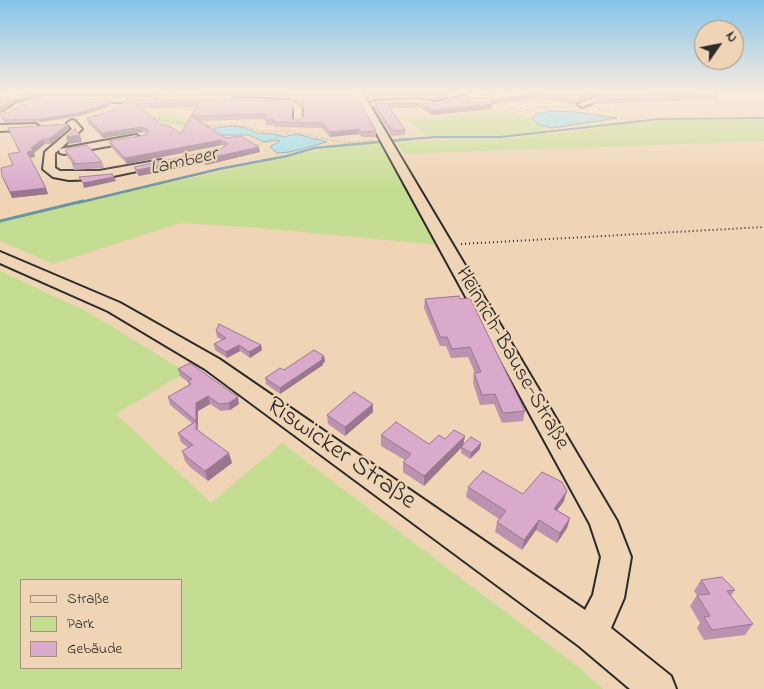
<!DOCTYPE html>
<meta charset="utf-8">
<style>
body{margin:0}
#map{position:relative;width:764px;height:689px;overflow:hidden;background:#efd4b6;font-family:"Indie Flower",sans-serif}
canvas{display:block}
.legend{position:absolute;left:20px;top:579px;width:162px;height:90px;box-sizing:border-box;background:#efd4b6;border:1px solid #a1907e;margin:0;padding:6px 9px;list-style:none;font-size:15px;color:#2b2b2b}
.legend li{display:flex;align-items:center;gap:10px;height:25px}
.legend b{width:25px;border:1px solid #a1907e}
.north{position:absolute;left:694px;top:20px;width:50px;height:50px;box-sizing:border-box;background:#efd4b6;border:1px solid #a1907e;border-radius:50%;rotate:57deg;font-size:14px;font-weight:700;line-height:20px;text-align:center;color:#2b2b2b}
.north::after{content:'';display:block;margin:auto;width:18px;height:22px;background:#2b2b2b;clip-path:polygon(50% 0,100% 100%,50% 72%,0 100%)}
</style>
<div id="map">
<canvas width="764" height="689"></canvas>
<ul class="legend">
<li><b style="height:6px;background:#efd4b6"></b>Straße</li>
<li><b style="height:14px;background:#c5dd92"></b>Park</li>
<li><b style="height:14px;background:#d9aacc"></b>Gebäude</li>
</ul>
<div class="north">N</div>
</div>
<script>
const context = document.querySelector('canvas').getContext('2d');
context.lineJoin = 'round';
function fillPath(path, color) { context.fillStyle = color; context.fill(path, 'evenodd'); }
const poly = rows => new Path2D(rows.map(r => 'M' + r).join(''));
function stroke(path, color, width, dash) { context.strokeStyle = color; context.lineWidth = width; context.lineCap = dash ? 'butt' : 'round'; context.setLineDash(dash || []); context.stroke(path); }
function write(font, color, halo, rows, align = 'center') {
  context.font = font + ' "Indie Flower",sans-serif'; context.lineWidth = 4.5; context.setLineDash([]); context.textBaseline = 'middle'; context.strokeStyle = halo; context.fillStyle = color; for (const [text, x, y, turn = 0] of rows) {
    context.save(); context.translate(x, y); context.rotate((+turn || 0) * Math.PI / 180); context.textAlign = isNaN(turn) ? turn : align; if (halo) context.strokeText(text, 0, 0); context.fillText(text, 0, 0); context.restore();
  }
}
const green = poly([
 [502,109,522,115,551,132,499,136,427,138,408,120],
 [163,113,181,115,176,119,203,123,192,127,156,122,151,118],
 [764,119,764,141,404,154,395,142,517,138,590,129,627,123,667,120],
 [379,142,382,145,439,245,260,228,181,223,53,264,0,241,0,222,44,210,331,147],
 [0,271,86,311,186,372,116,414,211,503,282,443,577,666,603,689,0,689],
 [21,580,181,580,181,668,21,668]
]);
const water = poly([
 [552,111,576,112,617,118,552,128,539,125,532,119,536,114,552,111],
 [235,126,246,128,256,133,275,134,283,137,296,134,327,142,290,152,277,153,270,147,280,141,278,140,264,142,249,135,222,135,212,132,215,128,235,126]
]);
const streamFar2 = poly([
 [397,140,436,137,501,137,659,119,764,118]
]);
const streamFar1 = poly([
 [77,203,219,169,287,156,314,148,411,139]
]);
const stream = poly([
 [0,221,83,201]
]);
const pathFar1 = poly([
 [497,102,510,109,522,112,542,107,574,107],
 [596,108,611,112],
 [152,118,188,125],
 [208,125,204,123,213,119],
 [204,126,239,125,261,131,290,131,344,143,374,140],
 [255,146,289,132]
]);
const path = poly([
 [461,244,764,227]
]);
const minor = poly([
 [354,92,362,92,617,521,631,557,624,598,611,628,671,676,676,689,630,689,579,646,205,369,108,311,0,263,0,252,120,303,219,359,585,610,593,595,601,557,590,524,354,92],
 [609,92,675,95,697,92,716,92,712,94,675,99,610,96,582,107,578,104,609,92],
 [44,96,154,97,158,100,154,103,44,100,23,107,9,115,6,116,2,113,17,103,44,96],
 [464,96,468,98,467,100,436,108,417,105,374,107,370,104,374,101,417,99,436,102,464,96],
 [235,98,290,100,302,107,302,121,300,123,294,123,294,108,286,105,232,103,231,101,235,98],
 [72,120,75,121,82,129,60,149,136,135,141,138,136,141,64,154,60,153,59,151,60,149,55,153,55,168,60,171,99,171,161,160,167,163,161,166,99,179,69,180,53,177,43,169,45,152,72,129,67,123,72,120],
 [35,124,40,127,38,129,0,131,0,125,35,124]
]);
const wall = poly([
 [43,92,354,92,376,131,376,137,362,137,359,134,330,137,322,128,274,127,273,125,266,125,265,119,198,121,226,138,260,152,206,165,204,163,195,165,139,176,136,173,134,167,221,149,224,147,222,145,127,164,111,147,109,141,146,135,146,134,143,132,103,138,88,123,87,118,111,111,128,99,284,101,292,109,292,118,294,120,300,120,303,117,303,107,287,97,44,94],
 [196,107,181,134,162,125,141,109],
 [364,92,451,92,448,93,448,97,436,100,417,97,369,99],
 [453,92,512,92,491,95,464,94],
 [562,92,605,92,574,104,537,99,492,104,492,109,432,115,419,107,419,102,437,105,491,98],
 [642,92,686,92,675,93],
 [40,95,16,101,1,112,5,114,112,103,105,108,79,116,41,122,5,123,0,113,0,98],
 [676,96,719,96,717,100,684,100,595,104,596,100],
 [374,103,419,103,419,107,390,108,405,130,405,135,392,136,374,108],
 [8,128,69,129,51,144,45,144,34,153,35,157,29,158,48,194,12,198,2,176,13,165,19,152],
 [65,150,102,162,104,168,74,170,72,164,73,164,67,156],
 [459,296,525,411,523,421,502,423,494,404,480,405,473,383,474,373,475,373,468,357,451,358,446,346,440,346,424,308,425,299],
 [216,331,261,345,262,350,250,358,240,351,227,358,215,350,214,344,222,340,217,337],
 [324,356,325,362,323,363,323,365,280,394,266,384,265,378,284,370],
 [178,369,239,404,230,410,221,411,210,404,198,411,198,431,232,463,208,481,191,468,185,461,182,451,188,448,181,442,178,433,192,423,170,405,168,397,189,385,188,382,180,376],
 [373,404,373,412,345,436,328,424,327,415],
 [381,435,429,444,445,439,465,436,463,445,480,449,470,459,461,453,461,448,424,486,403,472,403,462,405,460,381,446],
 [468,487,523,494,564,501,557,510,570,518,567,528,557,543,536,530,522,550,495,532,497,522,499,519,466,497],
 [701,580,735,590,731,596,753,624,745,635,704,640,697,628,700,623,690,606,697,595,694,591]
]);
const shadedWall = poly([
 [39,92,40,95,16,101,1,111,1,114,0,108,15,98],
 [445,92,451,92,448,93,448,97,436,100,436,95],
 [491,92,512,92,491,95],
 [595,92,605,92,574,104,575,100],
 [538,94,537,99,492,104,492,109,432,115,433,110,492,100],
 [112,100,112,103,105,108,79,116,41,122,40,119],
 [68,124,69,129,51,144,49,139],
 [141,127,143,132,103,138,102,133],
 [359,129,359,134,330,137,330,132],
 [80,135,82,142,68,144,66,137],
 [43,139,45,144,34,153,35,157,29,158,27,152],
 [221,140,222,145,127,164,125,158],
 [259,147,260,152,206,165,205,159],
 [203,158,204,163,139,176,137,170],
 [114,177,116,181,84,188,83,183],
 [46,188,48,194,12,198,10,192],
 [239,345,240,351,227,358,226,352],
 [261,345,262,350,250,358,249,352],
 [324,356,325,362,323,363,323,365,280,394,280,388],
 [208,396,210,404,198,411,198,428,196,421,196,403],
 [238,397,239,404,230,410,229,403],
 [373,404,373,412,345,436,345,427],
 [465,436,463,446,461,447,461,448,424,486,424,476],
 [481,443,480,449,470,459,471,453],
 [229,453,232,463,208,481,205,471],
 [567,491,564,501,551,519,554,509],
 [570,518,567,528,557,543,560,533],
 [539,520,536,530,522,550,524,540]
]);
const building = poly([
 [29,92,39,92,15,98,0,108,0,98,29,92],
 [208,92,354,92,376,131,362,132,359,129,330,132,322,123,273,122,273,119,265,120,266,114,191,116,199,102,135,104,162,125,168,125,181,134,191,116,226,138,241,136,259,147,205,159,203,158,193,159,137,170,134,167,221,149,228,144,221,140,125,158,109,141,146,135,148,130,141,127,102,133,87,118,111,111,128,99,284,101,292,104,292,118,294,120,300,120,303,117,304,102,287,93,208,92],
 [367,92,447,92,448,93,436,95,417,93,369,94,367,92],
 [523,92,595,92,575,100,538,94,492,100,492,104,433,110,419,102,437,105,465,97,491,98,512,96,523,92],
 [710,92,719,96,685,96,686,96,596,100,611,94,676,96,710,92],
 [43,99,112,100,104,105,78,113,40,119,3,120,0,113,0,111,5,114,23,105,43,99],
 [374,103,419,103,387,104,405,130,392,131,374,103],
 [68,124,49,139,43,139,31,148,33,151,27,152,46,188,10,192,2,176,1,168,13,165,8,154,20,152,8,128,68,124],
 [75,129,80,135,66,137,75,129],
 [87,145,102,162,72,164,75,163,65,150,69,148,87,145],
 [112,174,114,177,83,183,79,177,112,174],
 [459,296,460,299,470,298,525,411,503,413,495,394,482,395,474,373,481,372,470,347,452,349,447,337,440,337,425,299,459,296],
 [219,324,261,345,249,352,239,345,226,352,214,344,226,338,216,331,219,324],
 [314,350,324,356,321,358,323,359,280,388,265,378,280,368,284,370,314,350],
 [190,363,238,397,229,403,219,404,208,396,196,403,196,421,168,397,191,384,188,381,192,379,178,369,190,363],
 [354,392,373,404,345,427,327,415,354,392],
 [196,421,196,429,229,453,205,471,188,458,182,451,193,445,178,433,196,421],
 [396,422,429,444,439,435,445,439,454,430,465,436,424,476,403,462,411,454,381,435,396,422],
 [471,437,481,443,471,453,461,447,471,437],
 [483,471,523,494,542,472,562,482,567,491,554,509,570,518,560,533,539,520,524,540,497,522,506,511,468,487,483,471],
 [722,577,735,590,727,591,753,624,712,630,704,617,710,616,697,595,710,594,701,580,722,577]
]);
const farWaternames = [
 ["Lambeer",184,163,-13]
];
const streetNames = [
 ["Heinrich-Bause-Straße",511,359,60]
];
const nearStreetnames = [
 ["Riswicker Straße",340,455,35]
];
fillPath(green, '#c5dd92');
fillPath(water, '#92ddf2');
stroke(water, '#6996a2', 1);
stroke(streamFar2, '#6996a2', 2);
stroke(streamFar1, '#6996a2', 2.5);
stroke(stream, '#6996a2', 3);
stroke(minor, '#2b2b2b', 4);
stroke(pathFar1, '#2b2b2b', 1, [0.5, 2]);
stroke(path, '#2b2b2b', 2, [1, 3]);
fillPath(minor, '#efd4b6');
fillPath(wall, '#bb92af');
fillPath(shadedWall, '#98778f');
fillPath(building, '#d9aacc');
stroke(building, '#98778f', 1);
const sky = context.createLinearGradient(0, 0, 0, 188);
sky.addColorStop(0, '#85c4ec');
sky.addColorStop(0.49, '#f8ecde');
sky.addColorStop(1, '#f8ecde00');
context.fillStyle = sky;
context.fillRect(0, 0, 764, 188);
write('italic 20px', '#3a4649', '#efd4b6', farWaternames);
write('22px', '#2b2b2b', '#efd4b6', streetNames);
write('26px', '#2b2b2b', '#efd4b6', nearStreetnames);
</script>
